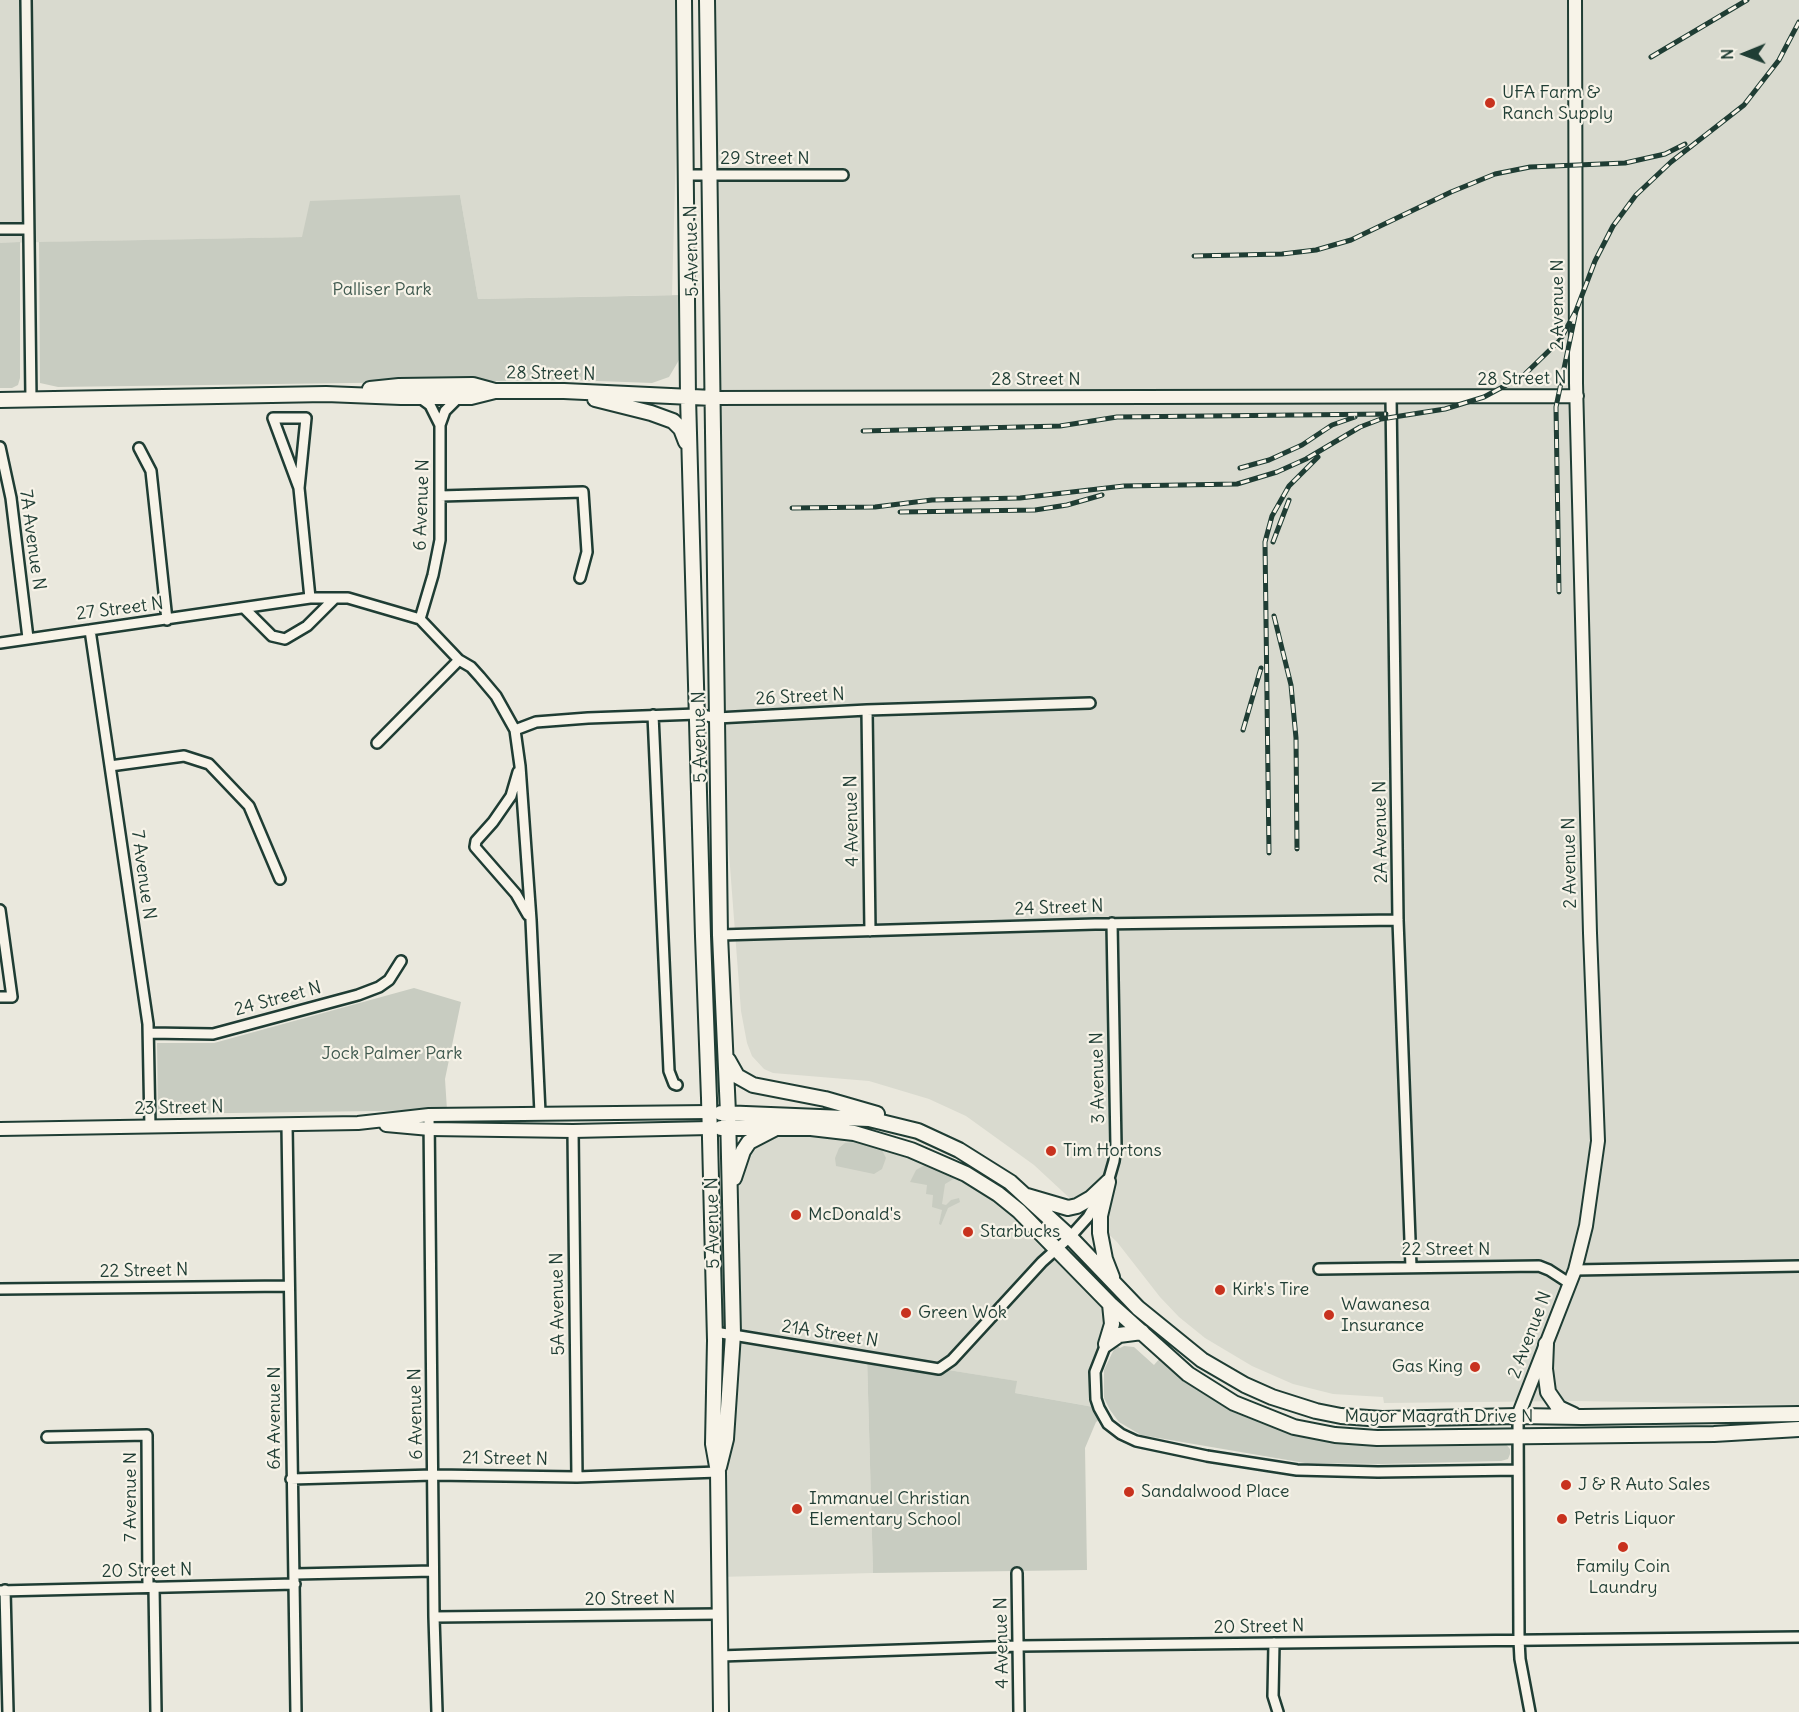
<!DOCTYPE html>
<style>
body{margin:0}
#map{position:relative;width:1799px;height:1712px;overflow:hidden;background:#eae8dd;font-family:Delius,sans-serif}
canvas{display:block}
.north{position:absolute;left:1715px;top:24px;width:60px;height:60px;-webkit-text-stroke:4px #f7f3e8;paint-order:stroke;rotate:269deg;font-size:16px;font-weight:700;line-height:24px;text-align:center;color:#1f3d34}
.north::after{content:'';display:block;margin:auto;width:21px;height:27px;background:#1f3d34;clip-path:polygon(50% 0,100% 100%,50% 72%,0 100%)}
</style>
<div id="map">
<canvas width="1799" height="1712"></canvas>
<div class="north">N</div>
</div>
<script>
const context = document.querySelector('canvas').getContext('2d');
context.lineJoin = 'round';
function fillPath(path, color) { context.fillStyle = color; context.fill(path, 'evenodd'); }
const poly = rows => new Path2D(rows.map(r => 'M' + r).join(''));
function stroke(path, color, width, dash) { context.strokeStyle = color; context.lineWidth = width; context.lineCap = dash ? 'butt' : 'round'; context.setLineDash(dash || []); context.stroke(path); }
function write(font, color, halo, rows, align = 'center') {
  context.font = font + ' Delius,sans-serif'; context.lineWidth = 4.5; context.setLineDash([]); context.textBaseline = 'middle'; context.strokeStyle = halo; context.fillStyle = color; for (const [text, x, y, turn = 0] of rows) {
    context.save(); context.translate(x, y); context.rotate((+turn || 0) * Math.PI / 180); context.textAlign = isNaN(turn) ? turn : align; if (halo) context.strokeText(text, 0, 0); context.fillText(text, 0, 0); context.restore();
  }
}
const built = poly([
 [0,0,680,0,672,295,478,299,460,195,303,237,0,243],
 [711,0,1799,0,1799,1405,1576,1401,1384,1403,1383,1397,1333,1394,1293,1384,1252,1366,1205,1338,1179,1317,1160,1297,1117,1242,1034,1165,966,1116,929,1099,869,1081,773,1073,764,1069,752,1056,747,1043,741,1011,721,748],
 [778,1127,838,1131,976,1180,1110,1304,1097,1365,1099,1408,1015,1393,1016,1381,867,1357,873,1573,719,1577,726,1439,730,1198,743,1151]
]);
const green = poly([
 [460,195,478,299,681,295,681,352,679,360,669,377,652,383,570,380,58,387,40,383,39,242,302,237,310,201],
 [20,242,20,378,18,385,12,388,0,388,0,243],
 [414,988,461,1002,445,1079,447,1110,161,1114,158,1112,157,1043,214,1043],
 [854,1142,878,1147,882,1150,886,1158,882,1169,874,1174,836,1166,835,1158,839,1148,845,1143],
 [923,1166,931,1166,957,1177,945,1184,942,1204,946,1205,951,1200,959,1198,960,1202,948,1208,941,1225,939,1224,942,1210,932,1207,933,1195,926,1194,927,1185,910,1182,916,1170],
 [1116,1345,1120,1348,1124,1346,1134,1347,1154,1365,1160,1358,1194,1388,1248,1418,1304,1437,1345,1444,1376,1446,1505,1443,1510,1449,1510,1454,1508,1459,1501,1461,1382,1464,1305,1463,1141,1435,1119,1422,1110,1410,1104,1398,1104,1370],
 [867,1357,1017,1381,1015,1393,1099,1408,1103,1417,1096,1422,1085,1448,1087,1570,873,1573]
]);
const minor = poly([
 [26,0,31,398],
 [687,175,843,175],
 [0,229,28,229],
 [419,397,430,405,440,425],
 [1391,397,1398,920,1411,1267],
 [0,447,11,498,28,638],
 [139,448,151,471,167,620],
 [299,488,306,418,273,418,299,488,310,598],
 [440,496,583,492,587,552,580,578],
 [244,608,272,636,285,639,307,626,335,598],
 [420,619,459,660,471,667,480,677,496,696,515,730,520,766,531,920,540,1113],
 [420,619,433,575,440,540,440,425,445,411,459,397],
 [90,630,148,1024,150,1127],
 [0,643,310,598,348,598,420,619],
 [867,710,870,931],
 [653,715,669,1071,674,1084,677,1085],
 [515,730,536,722,588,718,697,714,717,718,867,710,1090,703],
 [377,743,459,660],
 [110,766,184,756,209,764,249,806,280,879],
 [518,772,511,796,493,822,476,841,475,847,516,894,528,915],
 [0,910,12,997,0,997],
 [720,935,1095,924,1398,920],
 [149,1033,213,1034,358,995,379,987,389,980,401,961],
 [429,1115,434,1617,437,1712],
 [287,1125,296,1712],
 [573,1131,577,1477],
 [1319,1269,1539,1266,1549,1270,1569,1283],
 [1575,1270,1799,1266],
 [0,1289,289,1286],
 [715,1332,939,1369,952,1360,1042,1262,1070,1237,1088,1217,1108,1182,1114,1161,1116,1146,1112,923],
 [1106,1344,1095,1372,1096,1399,1099,1408,1108,1424,1121,1434,1136,1441,1207,1456,1297,1470,1378,1472,1518,1470],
 [1518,1416,1519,1640,1520,1659,1530,1712],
 [47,1437,147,1435,148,1587],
 [291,1479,433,1475,577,1477,718,1472],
 [1017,1573,1019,1712],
 [295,1574,433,1571],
 [154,1587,156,1712],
 [5,1590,8,1712],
 [0,1591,295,1584],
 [434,1617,719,1614],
 [1274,1643,1273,1696,1278,1712],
 [720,1656,1019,1646,1799,1637]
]);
const tertiary = poly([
 [713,398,1577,396],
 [386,1125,430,1129,573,1131,710,1128],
 [0,1129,358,1123,429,1115,709,1112],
 [1518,1416,1575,1270,1586,1226,1598,1141,1590,933,1576,383,1575,0]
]);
const secondary = poly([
 [684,0,688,397,703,936,709,1098,715,1340,713,1444,718,1472,721,1712],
 [707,0,720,935,728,1113,733,1334,726,1439,719,1467],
 [370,389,399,386,473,385,495,391,564,391,713,398],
 [595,399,651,413,673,421,681,429,686,442],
 [0,400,326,394,401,397,471,397,495,391],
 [728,1060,737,1076,753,1085,825,1099,877,1114],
 [721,1113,869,1119,918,1131,959,1150,1010,1182,1070,1237,1138,1308,1202,1360,1245,1385,1272,1397,1316,1411,1341,1416,1382,1419,1518,1416,1582,1417,1799,1414],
 [721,1128,811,1128,854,1133,911,1150,966,1174,998,1194,1019,1211,1110,1304,1188,1374,1234,1403,1294,1427,1335,1435,1377,1438,1714,1434,1799,1429],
 [734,1178,743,1151,749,1142,774,1129],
 [1108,1182,1100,1216,1100,1233,1105,1259,1112,1277],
 [1027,1196,1068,1208,1077,1206,1091,1198,1108,1182],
 [1106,1344,1112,1324,1110,1304],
 [1106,1344,1119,1335,1142,1332],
 [1546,1344,1545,1369,1548,1392,1559,1408,1574,1415]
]);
const rail = poly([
 [1651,57,1747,0],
 [1194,256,1282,254,1316,250,1351,240,1451,192,1495,174,1530,167,1625,163,1665,154,1685,144],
 [863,431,1060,426,1117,417,1386,414],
 [1240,468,1269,460,1302,445,1332,425,1355,417],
 [792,508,875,507,932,500,1020,498,1124,486,1237,484,1277,472,1306,459,1360,427,1381,419,1445,409,1484,397,1523,376,1560,340,1576,311],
 [900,512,1035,510,1067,505,1102,495],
 [1273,542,1289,500],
 [1559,592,1556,407,1576,311,1595,261,1613,226,1636,195,1671,162,1744,105,1779,60,1799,22],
 [1274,616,1291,685,1296,738,1297,849],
 [1243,730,1261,668],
 [1269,853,1265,542,1272,516,1289,486,1318,457]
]);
const markers = [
 [1490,103,6,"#c8321e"],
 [1051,1151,6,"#c8321e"],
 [796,1215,6,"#c8321e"],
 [968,1232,6,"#c8321e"],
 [1220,1290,6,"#c8321e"],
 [906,1313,6,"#c8321e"],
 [1329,1315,6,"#c8321e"],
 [1475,1367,6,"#c8321e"],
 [1566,1485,6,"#c8321e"],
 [1129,1492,6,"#c8321e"],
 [797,1509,6,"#c8321e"],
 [1562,1519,6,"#c8321e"],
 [1623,1547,6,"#c8321e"]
];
const poiNames = [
 ["UFA Farm &",1502,93],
 ["Ranch Supply",1502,114],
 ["Tim Hortons",1063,1151],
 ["McDonald's",808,1215],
 ["Starbucks",980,1232],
 ["Kirk's Tire",1232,1290],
 ["Wawanesa",1341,1305],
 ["Insurance",1341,1326],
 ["Green Wok",918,1313],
 ["Gas King",1463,1367,"right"],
 ["J & R Auto Sales",1578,1485],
 ["Sandalwood Place",1141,1492],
 ["Immanuel Christian",809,1499],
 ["Elementary School",809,1520],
 ["Petris Liquor",1574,1519],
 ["Family Coin",1623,1567,"center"],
 ["Laundry",1623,1588,"center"]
];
const streetNames = [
 ["29 Street N",765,159],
 ["5 Avenue N",692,251,-91],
 ["2 Avenue N",1558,305,-90],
 ["28 Street N",551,374,1],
 ["28 Street N",1522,379,-1],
 ["28 Street N",1036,380],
 ["6 Avenue N",422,505,-88],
 ["7A Avenue N",32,540,82],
 ["27 Street N",120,609,-7],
 ["26 Street N",800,697,-3],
 ["5 Avenue N",700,737,-91],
 ["4 Avenue N",852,821,-91],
 ["2A Avenue N",1381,832,-91],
 ["2 Avenue N",1570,863,-91],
 ["7 Avenue N",143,875,82],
 ["24 Street N",1059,908,-2],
 ["24 Street N",278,999,-15],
 ["3 Avenue N",1098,1078,-91],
 ["23 Street N",179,1108,-1],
 ["5 Avenue N",713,1223,-91],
 ["22 Street N",1446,1250],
 ["22 Street N",144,1271,-1],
 ["5A Avenue N",558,1304,-91],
 ["21A Street N",830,1334,9],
 ["2 Avenue N",1530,1335,-69],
 ["6 Avenue N",416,1414,-91],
 ["Mayor Magrath Drive N",1439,1417],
 ["6A Avenue N",275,1418,-90],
 ["21 Street N",505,1459,1],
 ["7 Avenue N",131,1497,-90],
 ["20 Street N",147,1571,-1],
 ["20 Street N",630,1599,-1],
 ["20 Street N",1259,1627,-1],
 ["4 Avenue N",1002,1643,-91]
];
const parkNames = [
 ["Palliser Park",382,290],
 ["Jock Palmer Park",392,1054]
];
fillPath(built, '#d9dacf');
fillPath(green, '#c8ccc1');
stroke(minor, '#1f3d34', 14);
stroke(tertiary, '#1f3d34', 16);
stroke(secondary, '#1f3d34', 18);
stroke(minor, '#f7f3e8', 9);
stroke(tertiary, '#f7f3e8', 12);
stroke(secondary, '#f7f3e8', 14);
stroke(rail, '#1f3d34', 5);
stroke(rail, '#f7f3e8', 3, [9]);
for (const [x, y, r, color] of markers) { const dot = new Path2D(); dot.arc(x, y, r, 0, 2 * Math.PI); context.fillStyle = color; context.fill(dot); stroke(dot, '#f7f3e8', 2); }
write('18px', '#1f3d34', '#f7f3e8', poiNames, 'left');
write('18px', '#1f3d34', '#f7f3e8', streetNames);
write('18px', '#415a50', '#f7f3e8', parkNames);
</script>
